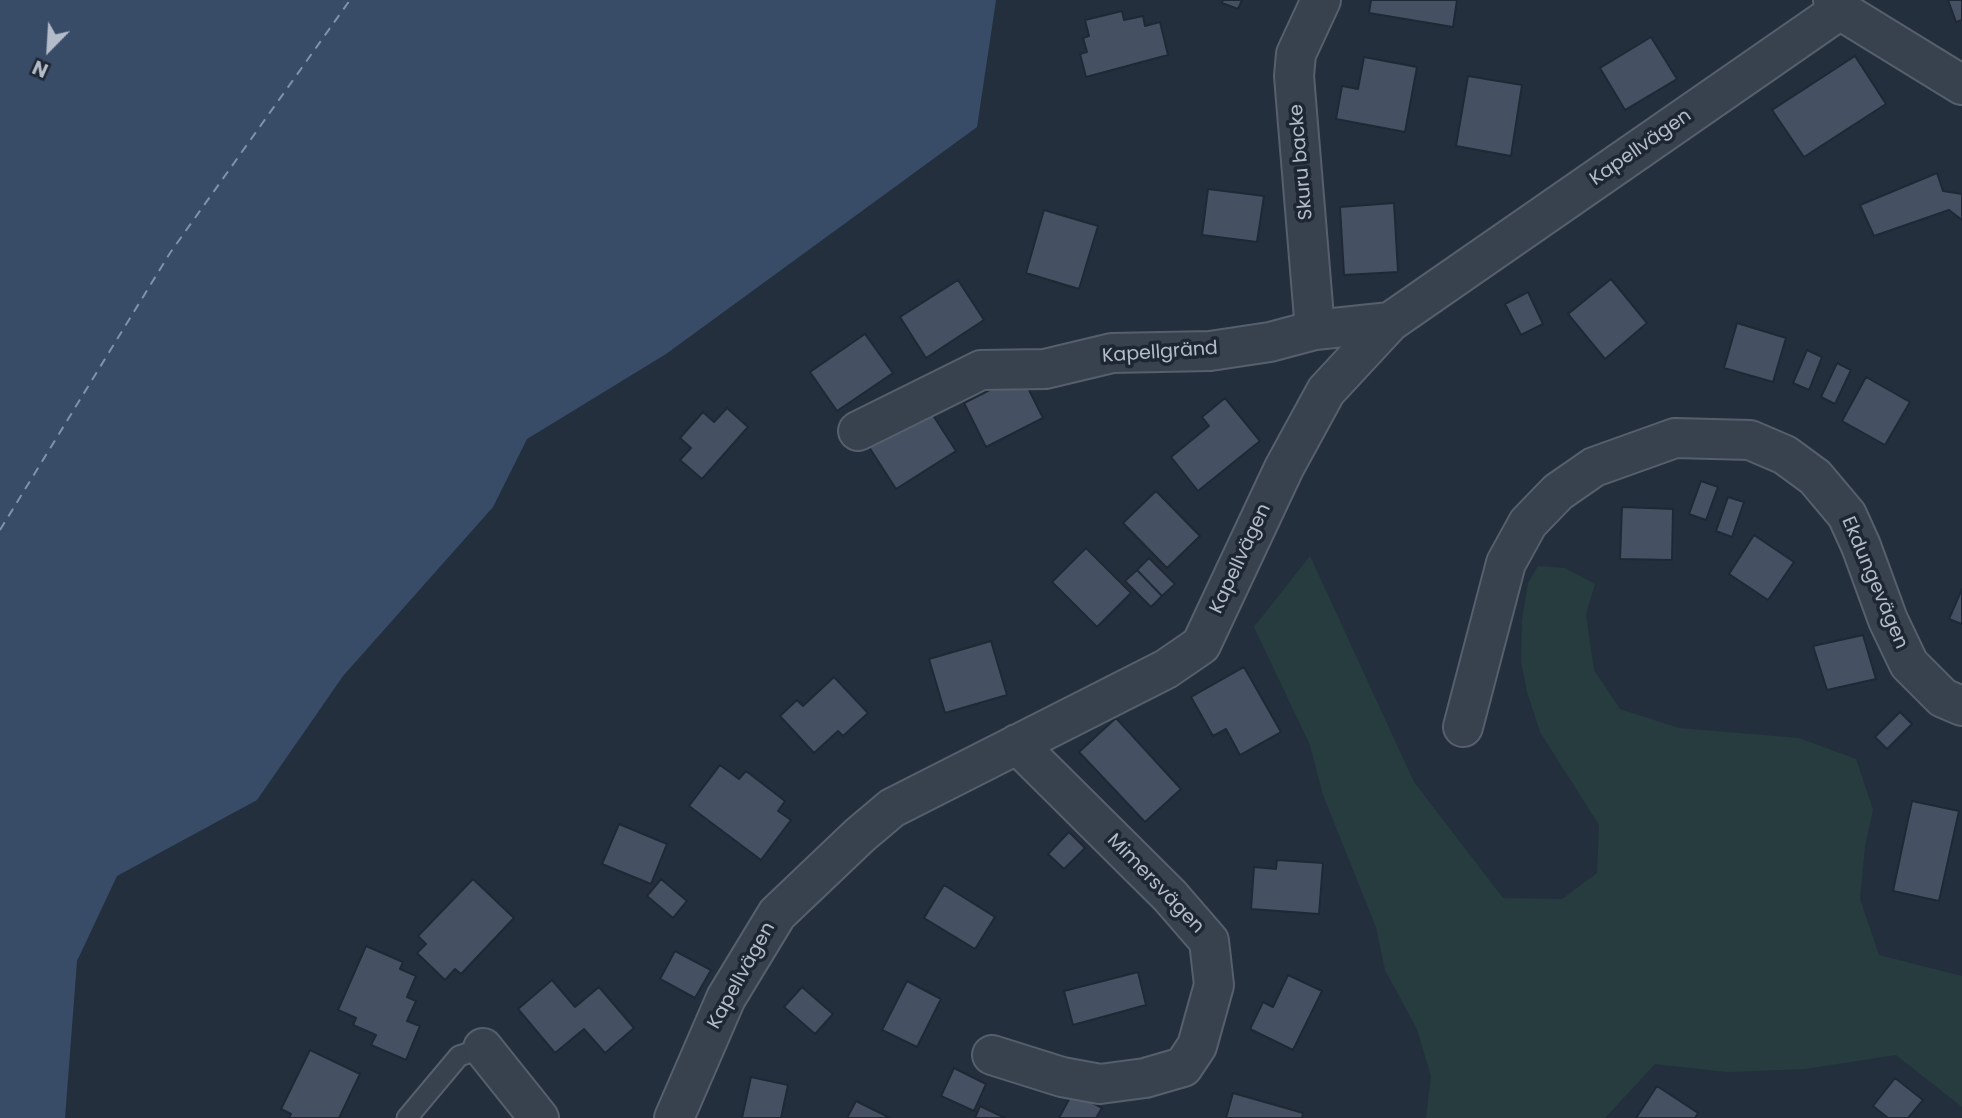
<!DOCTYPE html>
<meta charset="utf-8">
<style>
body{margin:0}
#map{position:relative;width:1962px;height:1118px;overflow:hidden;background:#242f3e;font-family:Poppins,sans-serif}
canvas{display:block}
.north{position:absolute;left:14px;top:14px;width:70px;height:70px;-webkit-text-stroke:5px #1d2633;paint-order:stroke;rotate:204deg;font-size:19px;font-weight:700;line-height:28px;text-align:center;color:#b4bcc9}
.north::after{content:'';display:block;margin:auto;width:24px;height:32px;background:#b4bcc9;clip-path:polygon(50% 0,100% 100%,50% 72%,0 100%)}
</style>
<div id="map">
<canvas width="1962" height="1118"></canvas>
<div class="north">N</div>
</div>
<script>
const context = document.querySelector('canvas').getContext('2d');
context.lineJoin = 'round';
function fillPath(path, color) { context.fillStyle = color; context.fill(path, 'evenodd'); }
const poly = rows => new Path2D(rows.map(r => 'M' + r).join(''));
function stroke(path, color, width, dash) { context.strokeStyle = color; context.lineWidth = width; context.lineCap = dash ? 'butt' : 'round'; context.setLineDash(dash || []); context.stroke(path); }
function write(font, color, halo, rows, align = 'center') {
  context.font = font + ' Poppins,sans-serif'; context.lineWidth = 7; context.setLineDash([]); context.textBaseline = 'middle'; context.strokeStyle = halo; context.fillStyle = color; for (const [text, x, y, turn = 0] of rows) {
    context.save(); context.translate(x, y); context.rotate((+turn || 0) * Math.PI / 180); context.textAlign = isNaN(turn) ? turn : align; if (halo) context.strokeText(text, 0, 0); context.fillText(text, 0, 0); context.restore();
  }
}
const green = poly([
 [1310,556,1414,782,1503,898,1562,899,1597,873,1599,825,1540,732,1527,692,1521,661,1522,620,1528,583,1538,566,1565,568,1595,584,1586,614,1594,670,1620,709,1679,728,1799,738,1856,759,1873,810,1865,846,1860,899,1879,955,1962,976,1962,1107,1896,1055,1805,1069,1726,1072,1655,1064,1605,1118,1426,1118,1431,1076,1417,1029,1385,970,1376,927,1323,795,1310,745,1254,627]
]);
const water = poly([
 [0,0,996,0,977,127,666,354,527,439,493,507,343,676,257,800,117,876,77,961,65,1118,0,1118]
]);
const ferry = poly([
 [0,530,170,253,350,0]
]);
const building = poly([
 [1223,0,1242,0,1238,9,1222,3,1223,0],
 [1371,0,1457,0,1453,27,1369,13,1371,0],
 [1948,0,1962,0,1962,20,1956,22,1948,0],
 [1122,11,1124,20,1143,16,1145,26,1160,22,1168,55,1086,77,1080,54,1087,52,1083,38,1089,36,1085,20,1122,11],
 [1651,37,1677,79,1625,110,1600,68,1651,37],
 [1855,56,1886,104,1804,157,1772,110,1855,56],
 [1364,57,1417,67,1405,132,1336,119,1342,86,1358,89,1364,57],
 [1468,76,1522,85,1511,156,1456,146,1468,76],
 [1937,173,1943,191,1962,194,1962,220,1949,210,1874,236,1860,205,1937,173],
 [1208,189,1264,196,1257,242,1202,235,1208,189],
 [1394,203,1398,272,1344,275,1340,207,1394,203],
 [1044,210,1098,226,1079,289,1026,273,1044,210],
 [1611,279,1647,323,1605,359,1568,314,1611,279],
 [958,280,984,320,926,358,900,317,958,280],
 [1528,292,1543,324,1521,335,1505,304,1528,292],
 [1737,323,1786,338,1773,382,1724,368,1737,323],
 [865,334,893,373,837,411,810,372,865,334],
 [1807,350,1822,357,1809,390,1793,383,1807,350],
 [1837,363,1851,370,1835,404,1821,397,1837,363],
 [1021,374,1043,418,986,447,964,403,1021,374],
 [1866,377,1910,402,1885,445,1842,421,1866,377],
 [1225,398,1260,441,1198,491,1171,457,1209,426,1202,417,1225,398],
 [727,408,748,427,702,479,680,460,691,448,680,438,703,412,714,422,727,408],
 [929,409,956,451,896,489,869,447,929,409],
 [1701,481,1718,487,1706,520,1689,514,1701,481],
 [1156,491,1200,536,1167,568,1123,523,1156,491],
 [1728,497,1744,502,1732,537,1716,531,1728,497],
 [1622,507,1673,509,1672,560,1620,559,1622,507],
 [1754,535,1794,562,1768,600,1729,574,1754,535],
 [1086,548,1131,593,1097,627,1052,582,1086,548],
 [1149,558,1175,584,1162,596,1137,570,1149,558],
 [1137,570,1162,596,1151,607,1125,581,1137,570],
 [1962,589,1962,624,1949,619,1962,589],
 [1863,635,1876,679,1827,690,1813,646,1863,635],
 [991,641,1007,695,945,713,929,659,991,641],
 [1244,667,1281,732,1240,755,1226,729,1213,736,1191,697,1244,667],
 [834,677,868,713,843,736,838,731,814,753,780,716,797,700,803,706,834,677],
 [1900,712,1912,724,1887,749,1875,737,1900,712],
 [1116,718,1181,789,1145,822,1079,752,1116,718],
 [720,765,739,779,746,771,785,801,778,811,791,820,761,860,689,806,720,765],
 [1912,801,1959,811,1939,901,1893,891,1912,801],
 [619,824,667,844,651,884,602,864,619,824],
 [1069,832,1085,848,1064,869,1048,854,1069,832],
 [1277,860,1323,863,1319,914,1251,909,1254,867,1276,869,1277,860],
 [473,879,514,918,461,974,455,969,445,980,417,953,426,944,418,936,473,879],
 [661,879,687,901,673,918,647,896,661,879],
 [944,885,995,917,975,949,924,918,944,885],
 [366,946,403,962,400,969,416,976,407,997,416,1001,407,1021,420,1026,406,1060,371,1045,376,1035,353,1025,356,1018,338,1010,366,946],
 [675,951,711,970,695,998,660,979,675,951],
 [1138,972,1146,1005,1073,1025,1064,991,1138,972],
 [1288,975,1322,991,1293,1050,1250,1029,1263,1002,1273,1007,1288,975],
 [552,980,575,1007,599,987,634,1028,605,1053,584,1029,555,1053,518,1009,552,980],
 [907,981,941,999,917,1047,882,1030,907,981],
 [802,987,833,1014,815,1034,784,1007,802,987],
 [310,1050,360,1074,339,1118,289,1118,291,1114,281,1109,310,1050],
 [954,1068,986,1084,974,1111,941,1096,954,1068],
 [751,1077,788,1085,781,1118,742,1118,751,1077],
 [1895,1078,1923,1100,1908,1118,1888,1118,1873,1106,1895,1078],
 [1657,1086,1698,1113,1695,1118,1636,1118,1657,1086],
 [1073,1092,1102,1108,1096,1118,1059,1118,1073,1092],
 [1233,1093,1303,1113,1302,1118,1226,1118,1233,1093],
 [856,1101,890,1118,847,1118,856,1101],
 [980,1106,1005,1118,975,1118,980,1106]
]);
const lane = poly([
 [407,1118,459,1056,483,1048]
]);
const street = poly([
 [1833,0,1840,10,1962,85],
 [1315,330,1294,76,1296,54,1321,0],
 [858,431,981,370,1045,369,1112,353,1210,351,1270,342,1315,330,1390,322],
 [1463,727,1506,563,1528,523,1558,492,1594,467,1675,438,1750,440,1785,455,1815,477,1847,515,1861,546,1888,620,1909,664,1943,698,1962,706],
 [483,1048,539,1118],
 [992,1055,1062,1077,1100,1084,1145,1078,1183,1067,1197,1046,1214,985,1209,941,1170,896,1017,744],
 [674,1118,726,998,777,914,860,835,892,808,1166,669,1201,645,1284,468,1326,391,1390,322,1840,10]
]);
const streetNames = [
 ["Kapellvägen",1641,148,-35],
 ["Skuru backe",1302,162,-95],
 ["Kapellgränd",1160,353,-4],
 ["Kapellvägen",1241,559,-65],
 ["Ekdungevägen",1874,583,67],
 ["Mimersvägen",1155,884,46],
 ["Kapellvägen",742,976,-61]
];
fillPath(green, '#263c3f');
fillPath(water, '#394c67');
stroke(ferry, '#7c92b1', 2, [9, 7]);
fillPath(building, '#455162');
stroke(building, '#1f2835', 2);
stroke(lane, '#565f6c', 23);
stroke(street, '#565f6c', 42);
stroke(lane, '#38414e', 19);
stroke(street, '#38414e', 38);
write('19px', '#b4bcc9', '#1d2633', streetNames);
</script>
